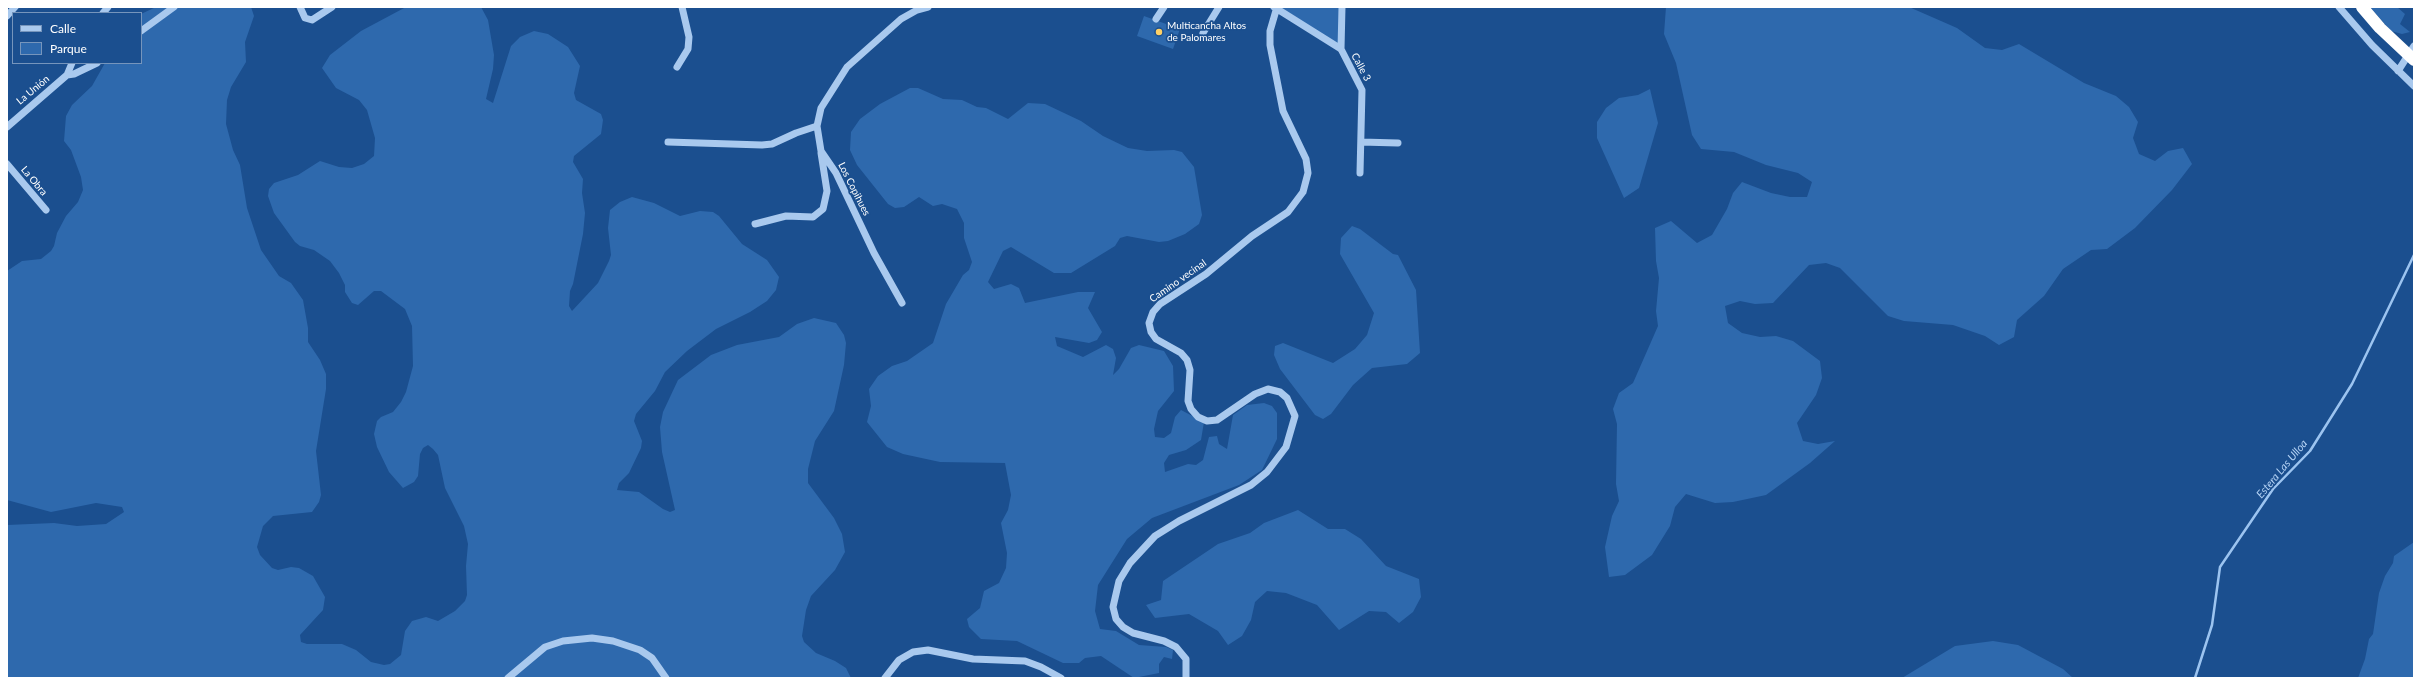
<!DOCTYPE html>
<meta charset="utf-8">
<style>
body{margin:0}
#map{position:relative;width:2421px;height:685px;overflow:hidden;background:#1b4f8f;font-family:Lato,sans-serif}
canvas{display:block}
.frame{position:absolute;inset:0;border:8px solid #fff;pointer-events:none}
.legend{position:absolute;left:12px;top:12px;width:130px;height:52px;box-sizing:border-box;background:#1b4f8f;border:1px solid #7695bc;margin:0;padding:5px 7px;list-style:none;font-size:12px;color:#fff}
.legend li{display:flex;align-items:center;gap:8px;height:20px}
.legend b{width:20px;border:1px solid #7695bc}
</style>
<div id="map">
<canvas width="2421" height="685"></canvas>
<div class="frame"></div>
<ul class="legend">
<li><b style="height:5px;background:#a9c9ee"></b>Calle</li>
<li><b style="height:11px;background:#2e69ad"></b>Parque</li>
</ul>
</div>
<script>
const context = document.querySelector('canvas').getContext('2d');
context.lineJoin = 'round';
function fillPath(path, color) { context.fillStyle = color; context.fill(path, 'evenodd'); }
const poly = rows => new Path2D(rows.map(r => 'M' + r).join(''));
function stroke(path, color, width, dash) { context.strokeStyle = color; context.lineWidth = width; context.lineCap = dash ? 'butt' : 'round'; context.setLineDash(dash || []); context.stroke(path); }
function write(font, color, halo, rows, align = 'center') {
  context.font = font + ' Lato,sans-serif'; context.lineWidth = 3.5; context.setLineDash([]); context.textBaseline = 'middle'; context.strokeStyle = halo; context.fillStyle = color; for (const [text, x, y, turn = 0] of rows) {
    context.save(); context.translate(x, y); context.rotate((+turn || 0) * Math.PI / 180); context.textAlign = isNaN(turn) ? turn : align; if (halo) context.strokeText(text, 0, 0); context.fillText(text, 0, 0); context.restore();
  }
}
const green = poly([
 [156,7,251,7,254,16,245,42,246,62,231,87,227,100,226,124,233,150,240,165,247,208,261,250,279,276,291,283,303,300,308,328,308,342,320,360,326,374,326,389,316,451,321,495,319,502,312,512,273,516,263,526,257,547,260,555,272,568,278,570,291,567,299,568,313,576,325,597,323,610,300,635,301,642,307,644,342,644,356,650,371,662,384,665,390,664,401,655,405,631,412,621,426,617,438,621,455,611,465,601,467,595,466,566,468,544,464,526,445,488,438,455,433,449,428,445,423,448,420,454,418,476,414,482,403,488,389,472,377,447,374,434,377,421,381,417,393,412,401,402,406,392,413,366,412,326,405,309,381,291,374,291,358,305,352,303,345,292,345,285,339,273,330,261,314,250,300,246,295,242,274,213,268,196,269,189,274,183,298,175,320,161,339,167,352,168,364,164,374,156,375,138,367,110,359,100,336,88,322,68,330,55,361,31,406,7,481,7,488,20,494,55,493,69,486,99,493,103,511,46,520,37,534,31,548,34,568,47,580,66,574,93,576,100,601,114,603,120,601,134,574,156,573,162,583,179,582,193,585,213,583,234,573,284,570,291,569,306,572,311,598,283,609,261,611,255,608,228,610,210,620,202,632,197,654,203,680,216,700,211,713,212,719,216,742,244,767,260,779,277,776,290,767,301,750,312,716,329,687,351,665,372,655,391,636,414,634,421,642,441,641,448,629,473,619,483,617,490,639,492,663,509,670,512,675,510,662,452,660,427,663,412,678,380,711,355,737,345,779,337,797,324,814,318,836,323,844,335,846,343,844,365,834,411,815,441,808,469,808,483,834,518,842,534,845,552,835,570,811,596,806,610,802,636,804,642,816,653,835,661,846,668,851,678,7,678,7,525,54,523,77,526,106,524,124,512,122,507,96,503,51,512,7,500,7,271,22,261,41,259,51,251,54,246,57,233,66,216,78,202,83,190,81,177,71,150,64,141,66,116,72,105,92,86,105,63,141,63,141,14],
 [1280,7,1340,7,1338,45],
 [1666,7,1909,7,1957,28,1985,48,2002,50,2019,44,2084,83,2116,96,2129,107,2138,122,2133,138,2139,154,2155,161,2168,151,2183,148,2192,164,2172,190,2135,228,2107,249,2091,250,2063,269,2044,296,2017,320,2014,337,1999,345,1985,336,1953,325,1904,321,1888,316,1840,268,1826,263,1809,265,1773,303,1755,304,1740,301,1725,306,1728,323,1742,333,1760,337,1776,336,1793,341,1820,361,1822,378,1816,395,1797,423,1803,441,1818,444,1835,441,1810,463,1766,495,1733,502,1715,503,1686,494,1675,507,1670,526,1652,555,1625,575,1609,577,1605,547,1612,516,1619,501,1616,484,1617,424,1613,409,1619,393,1633,383,1658,326,1656,311,1659,278,1656,261,1655,228,1671,221,1697,243,1712,235,1727,209,1733,193,1742,182,1771,193,1790,197,1807,197,1812,182,1798,173,1766,165,1734,152,1701,149,1692,135,1676,63,1664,34],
 [2370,7,2397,7,2405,14,2400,24,2410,32,2402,34,2391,31],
 [1144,16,1180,29,1173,49,1137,36],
 [910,88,918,88,943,99,962,100,977,107,986,108,1008,119,1028,103,1045,104,1081,121,1103,136,1128,148,1147,151,1174,150,1182,152,1194,167,1202,215,1199,224,1185,234,1168,241,1159,242,1127,236,1120,238,1115,246,1071,273,1054,273,1011,247,1003,251,988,282,994,289,1011,284,1019,288,1025,303,1078,292,1095,292,1088,308,1102,332,1097,340,1089,343,1055,337,1057,346,1083,357,1106,345,1113,349,1116,358,1113,375,1119,369,1131,348,1139,345,1164,351,1173,366,1174,391,1158,411,1154,429,1155,437,1164,438,1171,433,1175,417,1181,410,1204,422,1201,440,1186,450,1169,455,1164,463,1165,472,1188,464,1196,465,1203,460,1209,437,1217,436,1219,444,1227,449,1233,415,1247,405,1264,403,1272,406,1277,413,1277,439,1262,470,1239,485,1152,518,1127,539,1098,585,1095,611,1100,629,1116,631,1139,645,1166,647,1173,650,1172,659,1164,657,1159,664,1159,673,1134,678,1101,656,1085,658,1079,663,1063,663,1017,641,981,639,969,627,967,619,980,608,984,591,999,583,1006,568,1007,553,1001,523,1008,510,1011,495,1005,463,940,462,903,454,887,447,867,422,871,406,869,389,878,376,892,366,907,361,933,343,946,304,963,275,969,270,972,262,964,238,964,223,957,209,942,204,933,206,919,197,904,207,895,208,888,204,857,165,850,150,851,132,860,119,880,104],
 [1650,89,1658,123,1639,188,1624,198,1597,138,1597,122,1606,108,1619,98,1638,95],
 [1352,226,1360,229,1393,254,1398,255,1416,290,1420,353,1407,364,1372,368,1353,385,1331,414,1323,419,1315,415,1280,369,1274,355,1275,346,1283,343,1333,363,1355,349,1367,335,1374,313,1340,254,1341,238],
 [1298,510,1328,529,1345,529,1361,539,1386,566,1419,579,1421,597,1413,612,1399,623,1386,612,1369,611,1339,630,1317,605,1286,593,1267,591,1255,602,1251,620,1242,636,1228,645,1218,631,1189,614,1155,618,1146,605,1161,600,1163,581,1218,544,1250,533,1264,523],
 [2414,542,2414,678,2358,678,2365,659,2369,639,2373,634,2379,593,2385,576,2393,563,2394,556],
 [1993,641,2018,645,2063,669,2073,678,1902,678,1955,646]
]);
const stream = poly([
 [2195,678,2212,625,2220,567,2273,489,2310,451,2352,384,2414,255]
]);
const minor = poly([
 [300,7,305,18,312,20,332,7],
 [1274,7,1341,49,1362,90,1360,173],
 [2339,7,2372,45,2414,86],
 [103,13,108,7],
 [7,16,15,7],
 [1156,19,1164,7],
 [141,31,174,7],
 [1203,33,1219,7],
 [1341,49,1342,7],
 [677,67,688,49,689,37,682,7],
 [2398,71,2414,46],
 [67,75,72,63],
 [7,127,67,75,74,74,97,63],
 [668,142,762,145,772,144,796,133,817,126],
 [1361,142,1398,143],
 [7,164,46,210],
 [755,224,786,216,813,217,823,209,827,191,821,153],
 [902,303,874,253,836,173,821,151,817,126,821,108,847,67,901,19,917,10,928,7],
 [508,678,545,647,563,641,592,638,613,641,640,650,652,658,666,678],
 [885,678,899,660,913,652,928,650,973,659,1025,661,1041,667,1061,678],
 [1186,678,1186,659,1176,647,1164,641,1133,633,1123,627,1116,619,1113,607,1119,581,1130,563,1155,536,1179,521,1251,485,1267,472,1286,447,1295,416,1287,398,1280,392,1268,389,1255,394,1217,420,1207,421,1198,417,1191,409,1188,401,1190,370,1187,360,1181,353,1156,339,1151,332,1149,323,1153,312,1160,304,1206,274,1252,236,1288,212,1303,192,1308,173,1306,159,1283,111,1270,45,1270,31,1277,7]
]);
const highway = poly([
 [2362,7,2380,28,2414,60]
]);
const markers = [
 [1159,32,4,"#ffd166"]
];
const poiNames = [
 ["Multicancha Altos",1167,26],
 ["de Palomares",1167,38]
];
const streetNames = [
 ["Calle 3",1361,67,62],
 ["La Unión",33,90,-40],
 ["La Obra",34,181,50],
 ["Los Copihues",854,189,63],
 ["Camino vecinal",1178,281,-35]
];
const waterNames = [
 ["Estera Las Ulloa",2282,469,-50]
];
fillPath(green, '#2e69ad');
stroke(stream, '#9cc4f0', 2.5);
stroke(minor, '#a9c9ee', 7);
stroke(highway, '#fff', 12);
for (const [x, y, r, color] of markers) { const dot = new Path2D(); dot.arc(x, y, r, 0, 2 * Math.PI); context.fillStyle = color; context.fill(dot); stroke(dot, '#1b4f8f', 1.5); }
write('10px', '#fff', '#1b4f8f', poiNames, 'left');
write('10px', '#fff', '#1b4f8f', streetNames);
write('italic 11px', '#b5d3f5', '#1b4f8f', waterNames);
</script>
